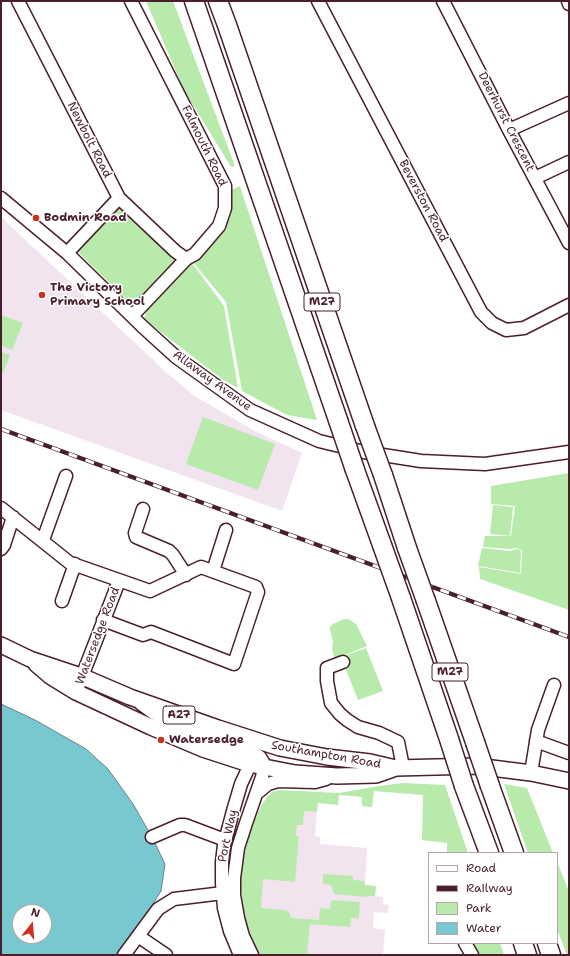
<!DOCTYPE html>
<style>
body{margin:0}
#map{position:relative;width:570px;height:956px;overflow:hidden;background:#fff;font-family:"Shantell Sans",sans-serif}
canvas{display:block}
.frame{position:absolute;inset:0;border:2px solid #4a1f2b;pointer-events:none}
.legend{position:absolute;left:428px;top:852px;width:130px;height:92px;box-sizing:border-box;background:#fff;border:1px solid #b7a5aa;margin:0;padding:5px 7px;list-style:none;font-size:12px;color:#4a1f2b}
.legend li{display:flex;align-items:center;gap:8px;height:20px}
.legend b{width:20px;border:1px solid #b7a5aa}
.north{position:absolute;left:12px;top:904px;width:40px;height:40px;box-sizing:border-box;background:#fff;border:1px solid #b7a5aa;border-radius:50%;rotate:17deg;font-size:11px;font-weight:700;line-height:16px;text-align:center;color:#4a1f2b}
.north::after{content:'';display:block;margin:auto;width:14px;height:18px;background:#c8321e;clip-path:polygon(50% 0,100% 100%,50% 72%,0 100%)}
</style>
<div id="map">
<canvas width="570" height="956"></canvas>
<div class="frame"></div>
<ul class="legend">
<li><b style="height:5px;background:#fff"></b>Road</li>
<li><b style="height:5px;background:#4a1f2b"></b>Railway</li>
<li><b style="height:11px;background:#b7eaab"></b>Park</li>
<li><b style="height:11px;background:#77c8d0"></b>Water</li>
</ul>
<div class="north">N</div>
</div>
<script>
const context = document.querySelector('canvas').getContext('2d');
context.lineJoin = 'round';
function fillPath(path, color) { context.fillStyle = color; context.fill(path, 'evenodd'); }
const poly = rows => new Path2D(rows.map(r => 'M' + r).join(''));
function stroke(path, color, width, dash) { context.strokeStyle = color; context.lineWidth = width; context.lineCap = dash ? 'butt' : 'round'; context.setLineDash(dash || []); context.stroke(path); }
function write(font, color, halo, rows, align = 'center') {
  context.font = font + ' "Shantell Sans",sans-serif'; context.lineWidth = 3; context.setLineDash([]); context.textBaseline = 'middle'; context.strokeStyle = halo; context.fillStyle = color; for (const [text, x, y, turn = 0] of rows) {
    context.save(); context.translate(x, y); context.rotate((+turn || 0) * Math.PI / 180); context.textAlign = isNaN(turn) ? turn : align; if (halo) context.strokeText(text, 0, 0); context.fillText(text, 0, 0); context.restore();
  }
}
const built = poly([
 [1,217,167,373,196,397,255,431,302,453,282,511,1,410],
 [303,811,317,812,315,836,320,837,320,844,367,848,365,885,376,886,375,896,383,897,383,904,389,905,388,913,374,912,373,928,385,930,383,955,327,955,307,953,267,922,259,904,261,877,292,879,297,825]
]);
const green = poly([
 [146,1,173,1,235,166,231,167,184,90],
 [240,186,317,420,287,415,242,391,226,302,193,262,220,231,229,191],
 [118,207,124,207,179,261,135,308,76,250],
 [192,263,224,306,238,388,222,379,144,319,147,310],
 [1,315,23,323,12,350,1,345],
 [1,352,10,355,1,378],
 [203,417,275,444,258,490,186,464],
 [569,473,569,610,480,579,479,567,521,574,522,550,517,548,510,549,483,547,485,536,511,536,515,506,491,504,491,486],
 [493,505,513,507,510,536,490,534],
 [482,548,510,551,517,549,521,550,520,573,478,566],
 [344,619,349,619,356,624,367,646,335,659,332,650,333,641,330,630,330,627,333,624],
 [366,648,383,691,358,700,341,657],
 [403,783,445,785,468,853,447,853,447,843,422,840,423,795,374,791,372,807,362,806,362,797,339,795,338,805,318,803,317,812,304,811,303,825,297,825,296,836,299,836,295,882,263,879,261,908,284,910,289,912,291,918,319,920,320,908,330,909,331,902,333,900,360,902,359,918,351,918,350,927,310,924,307,953,327,955,260,955,254,943,245,919,241,890,241,876,244,856,252,826,261,806,267,797,272,792,280,790,339,793,379,786],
 [504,784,527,788,553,853,528,853],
 [557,862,569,891,569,955,567,955,557,929],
 [323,874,353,876,353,880,365,881,365,885,376,886,375,896,368,896,367,897,334,894,331,885,323,884],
 [468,943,500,943,504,955,476,955]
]);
const water = poly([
 [1,704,35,720,86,749,108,769,133,804,152,837,165,864,161,891,122,955,1,955,1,704],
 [20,912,44,912,44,936,20,936,20,912]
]);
const minor = poly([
 [18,1,119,198,175,251,186,259],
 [131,1,225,186,225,208,219,226,195,254,186,259,132,316],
 [318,1,481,312,492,323,506,330,524,328,569,305],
 [443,1,509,130,569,243],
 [568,1,569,4],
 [509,130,569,103],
 [535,178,569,162],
 [1,198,67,253,143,327,176,357,250,410,319,441,364,452,421,461,485,464,569,452],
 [67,253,119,198],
 [1,508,70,563,150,591,201,567,256,587,258,592,234,664,151,632,143,635,103,620],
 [143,509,135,533,136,537,169,551,173,555,186,575],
 [43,540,66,476],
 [1,549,4,545,13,517],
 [213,571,226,530],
 [62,601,75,564],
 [343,662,327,668,327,681,331,703,340,714,347,720,358,727,379,733,398,742,403,767],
 [76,692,119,581],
 [141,704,159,717,197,733,256,754,260,757,263,762,264,768,262,777,246,823,238,848,234,878,234,895,238,918,243,936,252,955],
 [536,741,569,753],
 [531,773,538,730,554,685],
 [257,793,268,784,278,781,315,782,326,779],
 [152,837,180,825,185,825,225,840],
 [138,936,166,955],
 [465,943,472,955],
 [124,955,158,909,174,899,223,893],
 [240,955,230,931,224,908,222,883,222,862,224,845,233,811,241,784,254,756]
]);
const major = poly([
 [1,645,30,659,81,676,130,697,218,728,280,748,327,757,370,762,396,768,476,766,531,773,569,781],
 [36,664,50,676,76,692,151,727,203,749,249,764,295,773,337,776,376,775,396,768]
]);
const highway = poly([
 [194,1,338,420],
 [218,1,227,25,365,426],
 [355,470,382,545],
 [383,475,407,548],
 [401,598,449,739],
 [426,601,475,742],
 [464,786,489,853],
 [490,786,514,853],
 [523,943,527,955],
 [547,943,551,955]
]);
const rail = poly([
 [1,429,569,637]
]);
const highwayBridge = poly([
 [338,420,355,470],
 [365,426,383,475],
 [382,545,401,598],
 [407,548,426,601],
 [449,739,464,786],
 [475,742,490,786]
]);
const markers = [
 [36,218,4,"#c8321e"],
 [42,295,4,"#c8321e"],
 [161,740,4,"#c8321e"]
];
const shields = [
 [322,302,36],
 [450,672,36],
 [179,715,32]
];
const shieldNames = [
 ["M27",322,302],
 ["M27",450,672],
 ["A27",179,715]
];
const streetNames = [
 ["Deerhurst Crescent",506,122,63],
 ["Newbolt Road",89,140,63],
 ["Falmouth Road",204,146,64],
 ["Beverston Road",423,201,62],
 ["Allaway Avenue",212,381,36],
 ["Watersedge Road",98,636,-69],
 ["Southampton Road",326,755,10],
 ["Port Way",228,836,-78]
];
const poiNames = [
 ["Bodmin Road",44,218],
 ["The Victory",50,288],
 ["Primary School",50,302],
 ["Watersedge",169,740]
];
fillPath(built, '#f2e4ee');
fillPath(green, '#b7eaab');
fillPath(water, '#77c8d0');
stroke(water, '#65848e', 1);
stroke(minor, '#4a1f2b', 15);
stroke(major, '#4a1f2b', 18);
stroke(highway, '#4a1f2b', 21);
stroke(minor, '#fff', 12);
stroke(major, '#fff', 15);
stroke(highway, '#fff', 18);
stroke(rail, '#4a1f2b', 4.5);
stroke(rail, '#fff', 3, [9]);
stroke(highwayBridge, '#4a1f2b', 21, []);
stroke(highwayBridge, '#fff', 18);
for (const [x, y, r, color] of markers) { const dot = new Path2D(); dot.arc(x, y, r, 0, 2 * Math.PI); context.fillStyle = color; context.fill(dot); stroke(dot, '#fff', 1.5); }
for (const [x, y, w] of shields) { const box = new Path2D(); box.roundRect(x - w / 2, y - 9, w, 18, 3); context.fillStyle = '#fff'; context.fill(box); stroke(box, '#4a1f2b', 1); }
write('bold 11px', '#4a1f2b', null, shieldNames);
write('12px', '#4a1f2b', '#fff', streetNames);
write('bold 12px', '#4a1f2b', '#fff', poiNames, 'left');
</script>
